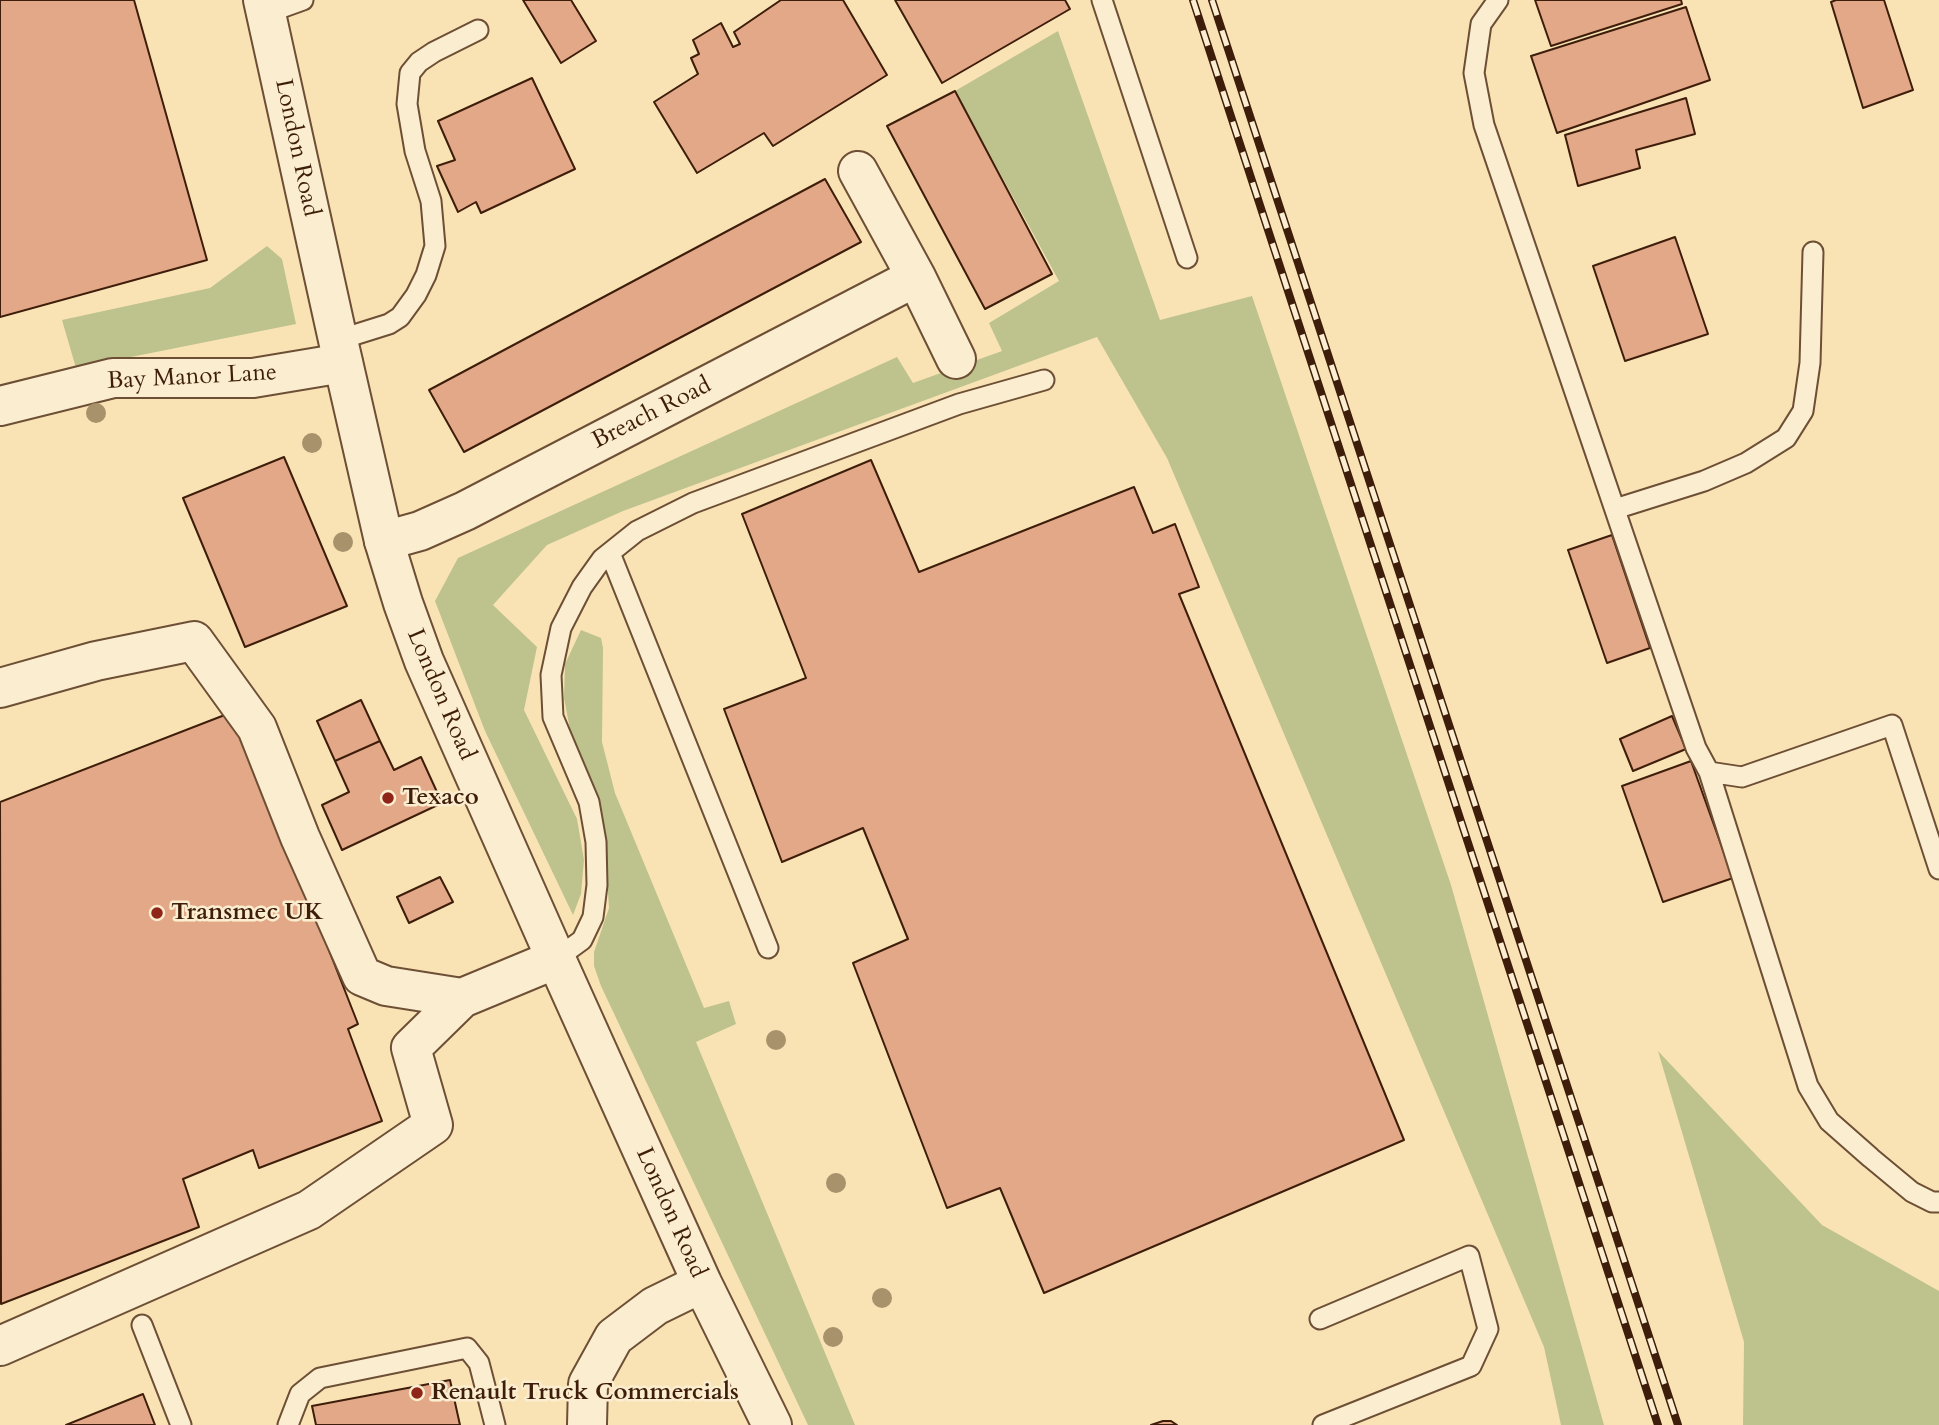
<!DOCTYPE html>
<style>
body{margin:0}
canvas{display:block;background:#f9e3b5}
</style>
<canvas width="1939" height="1425"></canvas>
<script>
const context = document.querySelector('canvas').getContext('2d');
context.lineJoin = 'round';
function fillPath(path, color) { context.fillStyle = color; context.fill(path, 'evenodd'); }
const poly = rows => new Path2D(rows.map(r => 'M' + r).join(''));
function stroke(path, color, width, dash) { context.strokeStyle = color; context.lineWidth = width; context.lineCap = dash ? 'butt' : 'round'; context.setLineDash(dash || []); context.stroke(path); }
function write(font, color, halo, rows, align = 'center') {
  context.font = font + ' Cardo,serif'; context.lineWidth = 5; context.setLineDash([]); context.textBaseline = 'middle'; context.strokeStyle = halo; context.fillStyle = color; for (const [text, x, y, turn = 0] of rows) {
    context.save(); context.translate(x, y); context.rotate((+turn || 0) * Math.PI / 180); context.textAlign = isNaN(turn) ? turn : align; if (halo) context.strokeText(text, 0, 0); context.fillText(text, 0, 0); context.restore();
  }
}
const green = poly([
 [1058,31,1160,320,1252,296,1451,885,1604,1425,1561,1425,1544,1347,1167,458,1097,337,623,511,547,545,493,605,537,647,524,710,577,819,584,860,581,894,573,915,485,731,435,601,458,558,897,357,913,383,1002,351,989,323,1059,281,955,91],
 [267,246,282,259,296,324,76,368,62,320,210,288],
 [581,630,601,638,603,648,602,742,615,793,704,1008,729,1001,736,1024,696,1042,855,1425,808,1425,601,986,594,966,594,952,609,908,606,860,598,817,572,740,564,698,565,664],
 [1658,1051,1822,1225,1939,1291,1939,1425,1743,1425,1744,1342]
]);
const building = poly([
 [0,0,134,0,207,260,0,317,0,0],
 [523,0,571,0,596,41,561,63,523,0],
 [781,0,843,0,887,75,773,146,764,133,697,173,654,102,698,74,691,58,699,54,693,40,721,23,733,47,740,44,734,32,781,0],
 [895,0,1065,0,1070,9,942,83,895,0],
 [1535,0,1681,0,1682,4,1551,46,1535,0],
 [1836,0,1884,0,1913,90,1863,108,1831,2,1836,0],
 [1686,7,1710,80,1557,133,1531,56,1686,7],
 [532,78,575,169,481,213,476,202,458,212,437,166,455,160,438,121,532,78],
 [955,91,1052,274,985,309,887,126,955,91],
 [1686,98,1695,134,1636,150,1640,168,1578,186,1565,135,1686,98],
 [825,179,861,242,464,452,429,390,825,179],
 [1675,237,1708,334,1625,361,1593,266,1675,237],
 [284,457,347,606,245,647,183,498,284,457],
 [871,460,919,572,1134,487,1153,533,1175,524,1199,587,1179,594,1404,1140,1044,1293,1000,1188,947,1208,853,963,908,939,863,828,782,862,724,709,806,678,742,514,871,460],
 [1612,535,1650,648,1607,663,1568,550,1612,535],
 [361,700,380,741,335,761,317,721,361,700],
 [235,711,358,1024,348,1029,382,1121,259,1168,253,1150,183,1179,199,1227,1,1304,0,802,235,711],
 [1672,716,1686,749,1633,771,1620,739,1672,716],
 [380,741,394,770,421,757,442,803,342,850,322,805,349,792,335,761,380,741],
 [1691,761,1733,878,1663,902,1622,786,1691,761],
 [440,877,453,902,409,923,397,897,440,877],
 [450,1380,460,1425,316,1425,312,1406,450,1380],
 [143,1394,155,1425,66,1425,143,1394],
 [1163,1421,1171,1421,1177,1425,1151,1425,1163,1421]
]);
const service = poly([
 [1102,0,1187,258],
 [1498,0,1481,24,1474,73,1484,125,1696,748,1709,772,1808,1086,1829,1121,1871,1158,1912,1192,1932,1202,1939,1202],
 [267,13,303,0],
 [338,340,389,324,400,317,416,295,426,275,435,246,431,201,415,151,407,104,410,73,419,62,434,52,478,30],
 [1615,509,1704,481,1746,463,1786,438,1803,411,1810,363,1813,252],
 [610,553,768,948],
 [1709,772,1742,777,1892,725,1939,869],
 [556,959,582,940,593,917,597,885,596,842,589,802,553,717,551,675,561,628,582,587,602,559,637,531,693,503,959,404,1044,380],
 [1320,1319,1469,1256,1488,1329,1471,1366,1323,1425],
 [142,1325,181,1425],
 [288,1425,300,1394,320,1378,467,1348,479,1363,495,1425]
]);
const minor = poly([
 [858,171,916,277,956,359],
 [0,406,113,378,253,378,343,363],
 [384,541,420,531,465,511,916,277],
 [0,688,96,661,194,641,257,728,300,837,362,976,386,986,462,998],
 [0,1346,309,1210,433,1125,411,1048,462,998,556,959]
]);
const tertiary = poly([
 [263,0,338,340,384,541,403,603,424,661,556,959,702,1283,772,1425],
 [587,1425,588,1384,614,1337,655,1306,702,1283]
]);
const rail = poly([
 [1193,0,1658,1425],
 [1212,0,1678,1425]
]);
const trees = [
 [96,413],
 [312,443],
 [343,542],
 [776,1040],
 [836,1183],
 [882,1298],
 [833,1337]
];
const markers = [
 [388,798,7,"#8f2418"],
 [157,913,7,"#8f2418"],
 [417,1393,7,"#8f2418"]
];
const streetNames = [
 ["London Road",296,148,78],
 ["Bay Manor Lane",192,378,-3],
 ["Breach Road",652,414,-27],
 ["London Road",440,695,67],
 ["London Road",670,1213,66]
];
const poiNames = [
 ["Texaco",402,798],
 ["Transmec UK",171,913],
 ["Renault Truck Commercials",431,1393]
];
fillPath(green, '#bec38d');
fillPath(building, '#e2a887');
stroke(building, '#3e1e0a', 2);
stroke(service, '#6d4f35', 23);
stroke(minor, '#6d4f35', 42);
stroke(tertiary, '#6d4f35', 42);
stroke(service, '#fbedcf', 19);
stroke(minor, '#fbedcf', 38);
stroke(tertiary, '#fbedcf', 38);
stroke(rail, '#3e1e0a', 8);
stroke(rail, '#fbedcf', 5, [16]);
context.fillStyle = '#a7926c';
for (const [x, y] of trees) { context.beginPath(); context.arc(x, y, 10, 0, 2 * Math.PI); context.fill(); }
for (const [x, y, r, color] of markers) { const dot = new Path2D(); dot.arc(x, y, r, 0, 2 * Math.PI); context.fillStyle = color; context.fill(dot); stroke(dot, '#fbedcf', 2.5); }
write('24px', '#3e1e0a', '#fbedcf', streetNames);
write('bold 24px', '#3e1e0a', '#fbedcf', poiNames, 'left');
</script>
